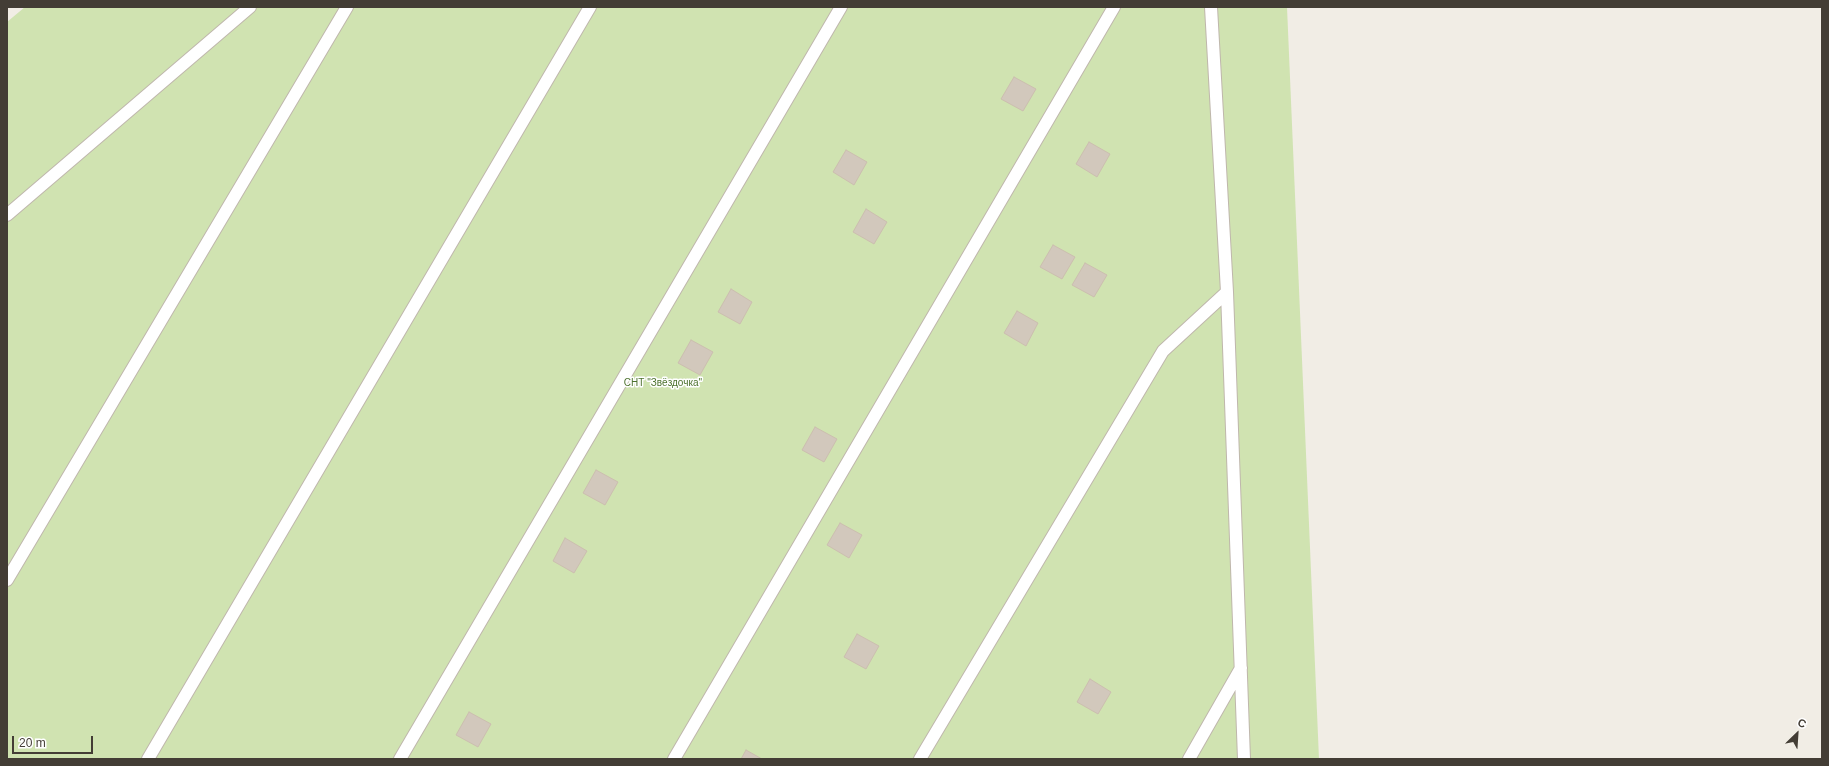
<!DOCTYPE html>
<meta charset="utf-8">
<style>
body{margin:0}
#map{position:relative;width:1829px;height:766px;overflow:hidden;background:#f1ede5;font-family:Helvetica,sans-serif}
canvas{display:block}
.frame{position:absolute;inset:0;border:8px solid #433d35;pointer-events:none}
.north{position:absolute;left:1777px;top:714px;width:40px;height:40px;-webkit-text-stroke:3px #fff;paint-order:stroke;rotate:25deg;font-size:11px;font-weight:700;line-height:16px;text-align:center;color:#433d35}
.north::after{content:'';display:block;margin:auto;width:14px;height:18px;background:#433d35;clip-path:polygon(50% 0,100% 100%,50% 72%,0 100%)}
.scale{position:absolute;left:12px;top:736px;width:81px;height:18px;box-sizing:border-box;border:2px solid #433d35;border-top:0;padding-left:5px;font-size:12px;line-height:14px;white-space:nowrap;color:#433d35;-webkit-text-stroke:3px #fff;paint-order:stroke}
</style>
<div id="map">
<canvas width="1829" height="766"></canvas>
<div class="frame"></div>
<div class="north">С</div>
<div class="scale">20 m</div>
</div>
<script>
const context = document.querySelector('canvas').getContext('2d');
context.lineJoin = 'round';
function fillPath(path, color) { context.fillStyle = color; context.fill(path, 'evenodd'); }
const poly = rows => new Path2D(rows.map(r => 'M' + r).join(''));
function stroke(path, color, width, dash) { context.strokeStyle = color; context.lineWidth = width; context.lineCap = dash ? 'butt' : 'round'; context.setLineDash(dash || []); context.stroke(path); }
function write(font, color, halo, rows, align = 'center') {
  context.font = font + ' Helvetica,sans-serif'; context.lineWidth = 3; context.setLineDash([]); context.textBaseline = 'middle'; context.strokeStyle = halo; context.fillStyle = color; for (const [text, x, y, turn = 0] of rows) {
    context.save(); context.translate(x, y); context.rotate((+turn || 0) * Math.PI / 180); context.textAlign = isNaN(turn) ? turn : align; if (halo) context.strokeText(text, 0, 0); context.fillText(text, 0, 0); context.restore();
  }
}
const green = poly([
 [25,7,1287,7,1319,759,7,759,7,22]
]);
const building = poly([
 [1014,77,1036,89,1023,111,1001,99,1014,77],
 [1089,142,1110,154,1097,177,1076,164,1089,142],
 [846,150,867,162,854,185,833,172,846,150],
 [866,209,887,222,874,244,853,232,866,209],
 [1053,245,1075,257,1062,279,1040,267,1053,245],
 [1085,263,1107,275,1094,297,1072,285,1085,263],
 [731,289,752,302,740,324,718,312,731,289],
 [1017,311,1038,323,1026,346,1004,333,1017,311],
 [691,340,713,352,700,375,678,363,691,340],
 [815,427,837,439,824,462,802,450,815,427],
 [596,470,618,482,605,505,583,493,596,470],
 [840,523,862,535,849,558,827,545,840,523],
 [565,538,587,551,574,573,553,561,565,538],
 [857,634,879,646,866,669,844,657,857,634],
 [1090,679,1111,692,1098,714,1077,702,1090,679],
 [469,712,491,724,478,747,456,735,469,712],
 [746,750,762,759,741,759,746,750]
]);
const lane = poly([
 [1211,7,1227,292,1244,759],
 [7,215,250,7],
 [7,580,347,7],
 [148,759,590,7],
 [400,759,841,7],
 [674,759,1114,7],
 [920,759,1163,351,1227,292],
 [1189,759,1241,668]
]);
const parkNames = [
 ["СНТ \"Звёздочка\"",663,383]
];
fillPath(green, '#d0e3b1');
fillPath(building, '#d2c8bc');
stroke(building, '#ccbfaf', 1);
stroke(lane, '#bfb7ac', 14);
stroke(lane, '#fff', 12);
write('10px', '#4c712d', '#fff', parkNames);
</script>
